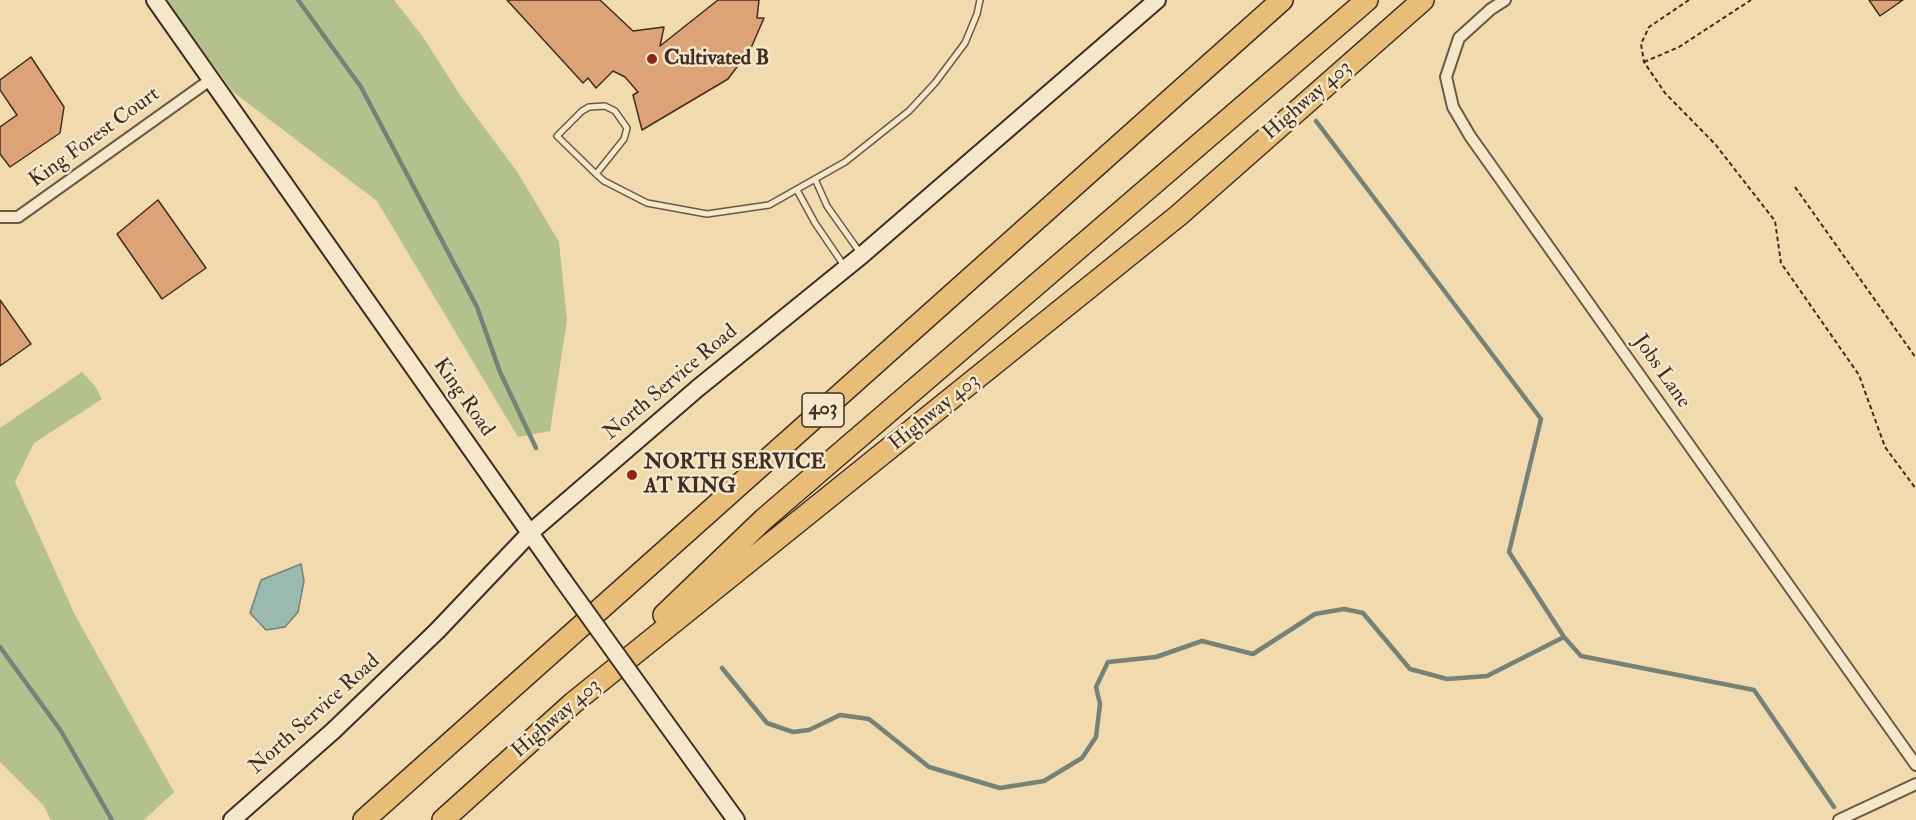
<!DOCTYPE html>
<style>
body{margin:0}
canvas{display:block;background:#f0daae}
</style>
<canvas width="1916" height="820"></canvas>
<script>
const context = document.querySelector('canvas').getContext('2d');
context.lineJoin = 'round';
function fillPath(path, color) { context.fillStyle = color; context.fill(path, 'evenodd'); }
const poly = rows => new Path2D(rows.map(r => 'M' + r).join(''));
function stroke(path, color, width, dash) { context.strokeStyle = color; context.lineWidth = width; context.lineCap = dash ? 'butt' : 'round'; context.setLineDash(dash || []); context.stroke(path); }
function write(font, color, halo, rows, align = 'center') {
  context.font = font + ' "IM FELL Double Pica",serif'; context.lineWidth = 5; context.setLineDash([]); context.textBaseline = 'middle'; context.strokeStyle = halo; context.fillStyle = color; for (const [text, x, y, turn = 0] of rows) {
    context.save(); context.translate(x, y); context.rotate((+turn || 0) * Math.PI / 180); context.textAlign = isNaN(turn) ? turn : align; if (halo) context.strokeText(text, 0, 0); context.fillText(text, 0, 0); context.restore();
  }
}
const green = poly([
 [166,0,394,0,423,37,460,95,518,173,559,242,567,320,550,431,518,437,377,201,233,92],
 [82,372,95,386,102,399,34,443,15,482,75,615,174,792,144,820,51,820,44,806,0,762,0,428]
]);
const water = poly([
 [301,564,304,581,298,612,285,627,266,630,250,613,261,580,301,564]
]);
const stream = poly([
 [298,0,361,87,477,307,500,372,536,448],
 [1316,121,1541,419,1509,552,1564,637,1581,656,1754,690,1834,807],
 [0,647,61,731,112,820],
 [722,668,767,723,793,732,809,730,840,715,869,719,929,767,1000,788,1044,781,1082,758,1096,737,1100,704,1096,687,1108,662,1156,657,1202,641,1253,654,1315,614,1344,609,1363,613,1410,669,1447,679,1487,676,1564,637]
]);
const building = poly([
 [507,0,600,0,633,31,664,27,660,46,718,0,759,0,757,18,764,18,751,48,728,79,642,130,633,95,638,92,625,77,613,71,596,88,588,78,583,83,507,0],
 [1869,0,1903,0,1880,16,1869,0],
 [31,57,64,107,60,133,10,167,0,154,0,127,17,115,0,90,0,80,31,57],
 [158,200,206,268,162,299,117,234,158,200],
 [0,300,31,344,0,366,0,300]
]);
const path = poly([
 [1689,0,1649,27,1641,44,1644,62,1665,93,1715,144,1775,221,1781,263,1859,375,1885,447,1916,489],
 [1644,62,1679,47,1751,0],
 [1795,187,1916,358]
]);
const lane = poly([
 [596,174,624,139,627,128,615,111,605,106,589,107,582,111,557,136,596,174,604,181,647,203,707,214,769,205,845,162,909,111,935,83,965,43,977,14,980,0],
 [815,179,827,206,861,254],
 [797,190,815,223,845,267]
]);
const street = poly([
 [1505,0,1491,9,1459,38,1446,77,1453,107,1470,136,1916,765],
 [0,217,18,217,210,80],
 [1839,820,1916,784]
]);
const secondary = poly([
 [155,0,563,580],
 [655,708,736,820],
 [232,820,333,731,437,631,531,532,698,388,862,255,1157,0]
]);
const highway = poly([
 [664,615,764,519,1367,0],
 [364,820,1282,0],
 [443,820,573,703,1179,215,1423,0]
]);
const secondaryBridge = poly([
 [563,580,655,708]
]);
const markers = [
 [652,59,6,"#8f2418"],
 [632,475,6,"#8f2418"]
];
const shields = [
 [823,410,42]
];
const shieldNames = [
 ["403",823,410]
];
const poiNames = [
 ["Cultivated B",664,59],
 ["NORTH SERVICE",644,463],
 ["AT KING",644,487]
];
const streetNames = [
 ["Highway 403",1308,101,-41],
 ["King Forest Court",95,138,-36],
 ["Jobs Lane",1661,372,55],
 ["North Service Road",671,383,-40],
 ["King Road",463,398,55],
 ["Highway 403",935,413,-39],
 ["North Service Road",315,715,-42],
 ["Highway 403",557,719,-41]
];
fillPath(green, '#b4c18f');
fillPath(water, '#9bbaaf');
stroke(water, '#778277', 1.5);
stroke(stream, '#778277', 4.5);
fillPath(building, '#dca377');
stroke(building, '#412d23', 1.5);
stroke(lane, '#6d5846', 8);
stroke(street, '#6d5846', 14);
stroke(secondary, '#412d23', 20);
stroke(highway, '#412d23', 24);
stroke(path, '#412d23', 2, [4.5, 3]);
stroke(lane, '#f5e7ca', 5);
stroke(street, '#f5e7ca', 10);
stroke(secondary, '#f5e7ca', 16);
stroke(highway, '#e8bd77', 21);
stroke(secondaryBridge, '#412d23', 20, []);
stroke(secondaryBridge, '#f5e7ca', 16);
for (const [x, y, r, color] of markers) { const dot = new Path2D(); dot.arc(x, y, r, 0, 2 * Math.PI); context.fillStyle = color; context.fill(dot); stroke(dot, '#f5e7ca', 2); }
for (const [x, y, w] of shields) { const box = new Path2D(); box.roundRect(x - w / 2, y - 17, w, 34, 4.5); context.fillStyle = '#f5e7ca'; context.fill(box); stroke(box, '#412d23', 1.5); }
write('bold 20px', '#412d23', null, shieldNames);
write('bold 21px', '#412d23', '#f5e7ca', poiNames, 'left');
write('21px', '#412d23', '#f5e7ca', streetNames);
</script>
